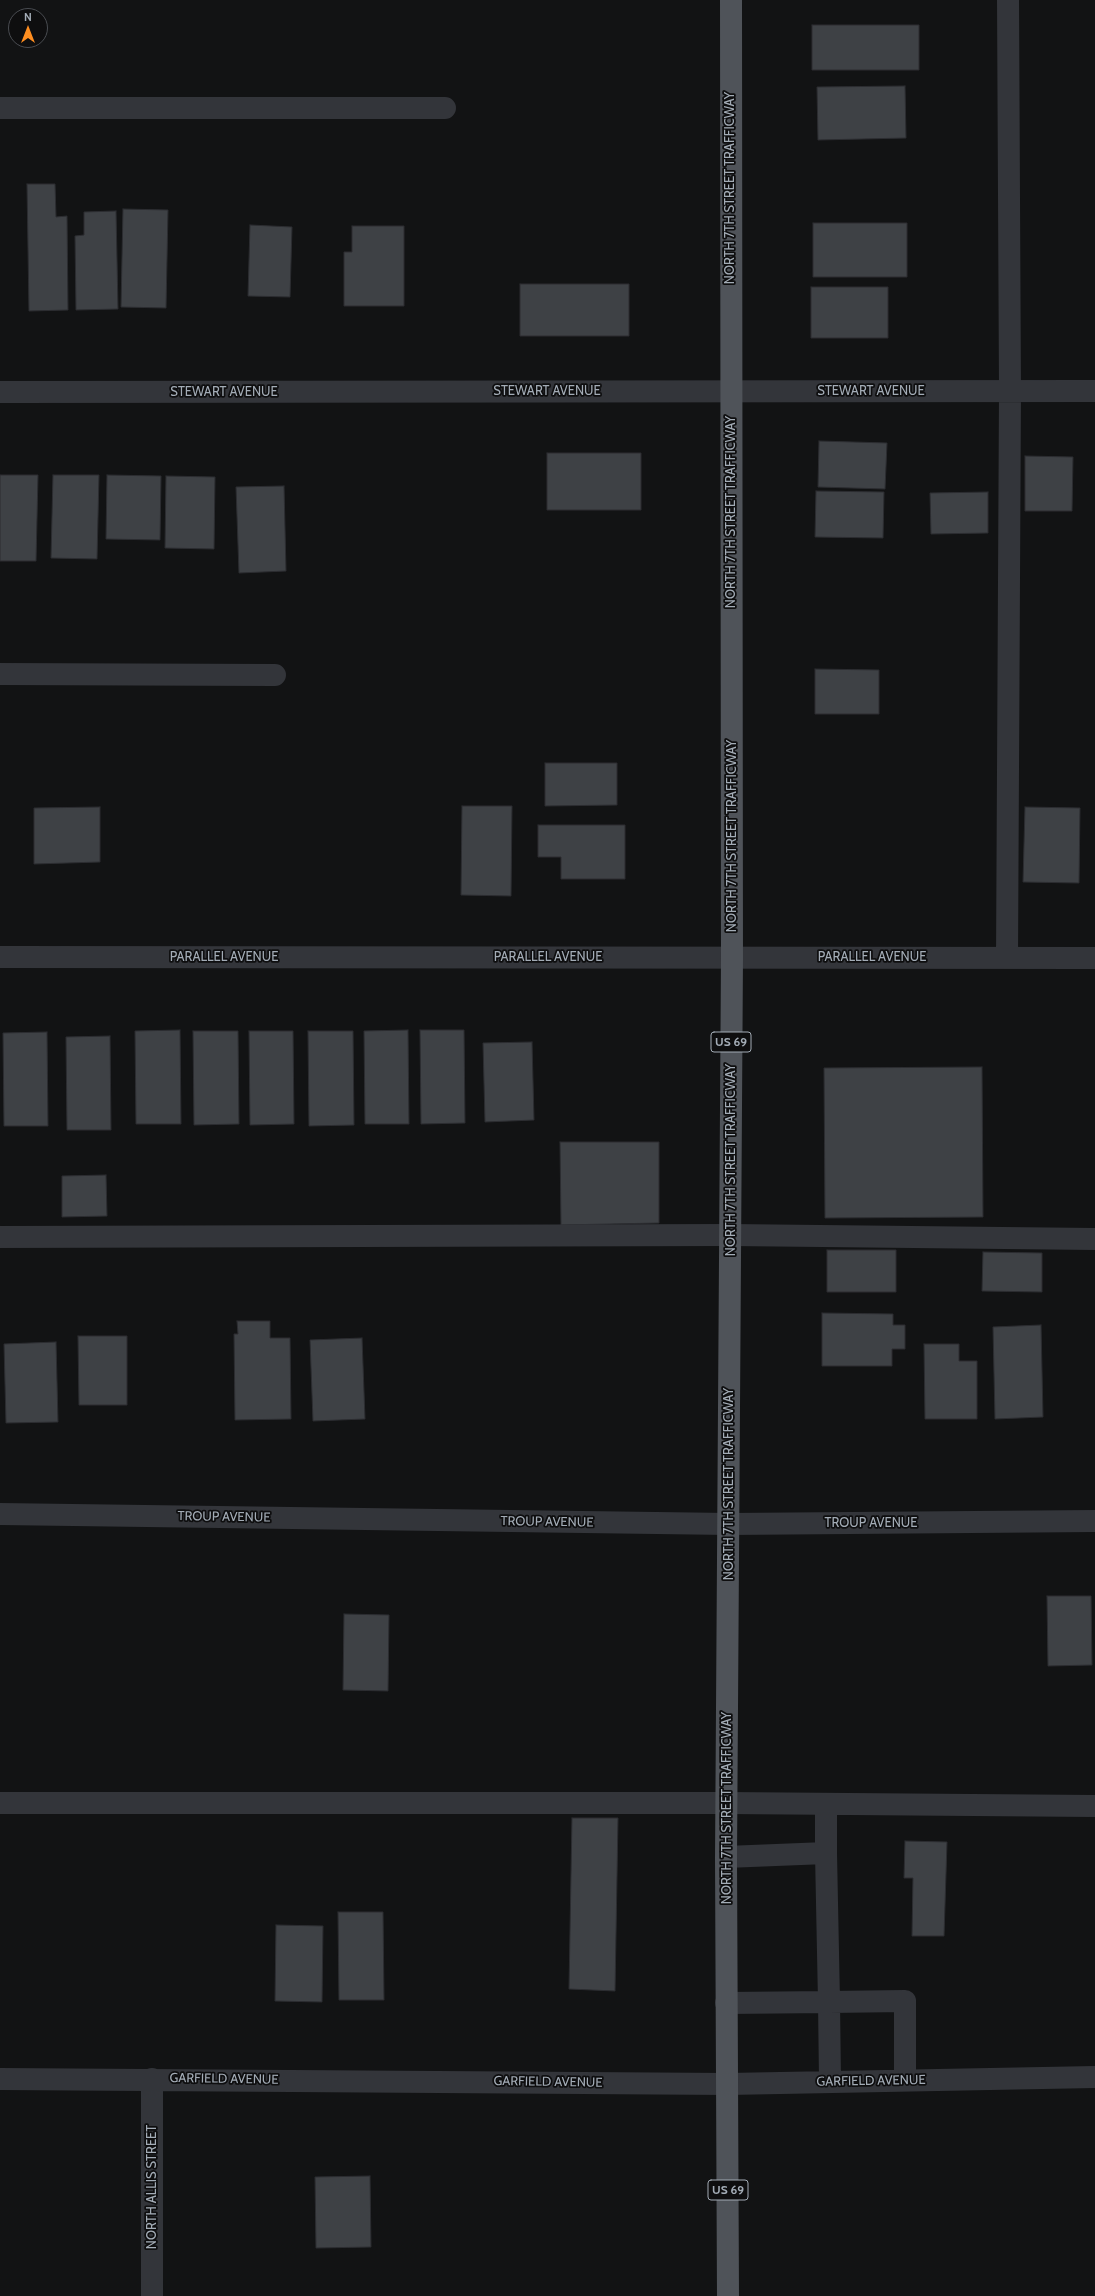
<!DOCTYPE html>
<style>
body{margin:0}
#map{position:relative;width:1095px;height:2296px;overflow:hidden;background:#121314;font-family:Cabin,sans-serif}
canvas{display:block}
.north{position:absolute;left:8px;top:8px;width:40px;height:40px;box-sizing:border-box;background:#0e0e0f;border:1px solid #4a4d52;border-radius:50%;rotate:0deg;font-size:11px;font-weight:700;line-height:16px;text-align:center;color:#a3acb6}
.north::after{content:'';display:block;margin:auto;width:14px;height:18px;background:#ff8e20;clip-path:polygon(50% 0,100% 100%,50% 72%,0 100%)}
</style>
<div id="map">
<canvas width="1095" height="2296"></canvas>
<div class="north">N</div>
</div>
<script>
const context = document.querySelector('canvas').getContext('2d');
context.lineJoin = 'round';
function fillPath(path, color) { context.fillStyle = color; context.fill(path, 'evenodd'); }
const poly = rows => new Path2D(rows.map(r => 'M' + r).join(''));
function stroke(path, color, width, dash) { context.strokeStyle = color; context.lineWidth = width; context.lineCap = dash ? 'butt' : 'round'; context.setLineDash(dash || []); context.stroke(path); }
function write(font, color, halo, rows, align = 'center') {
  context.font = font + ' Cabin,sans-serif'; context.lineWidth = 3.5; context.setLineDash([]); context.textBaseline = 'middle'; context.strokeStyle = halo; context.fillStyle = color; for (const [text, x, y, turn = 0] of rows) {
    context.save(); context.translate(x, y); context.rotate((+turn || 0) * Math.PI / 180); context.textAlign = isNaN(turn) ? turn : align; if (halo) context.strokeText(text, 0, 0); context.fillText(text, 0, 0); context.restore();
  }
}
const building = poly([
 [812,25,919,25,919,70,812,70,812,25],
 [905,86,906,138,818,140,817,87,905,86],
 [27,184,55,184,56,217,67,216,68,310,29,311,27,184],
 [123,209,168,210,166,308,121,307,123,209],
 [116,211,118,309,76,310,75,236,84,235,84,212,116,211],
 [813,223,907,223,907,277,813,277,813,223],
 [250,225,292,227,290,297,248,296,250,225],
 [352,226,404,226,404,306,344,306,344,252,352,252,352,226],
 [520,284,629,284,629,336,520,336,520,284],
 [811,287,888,287,888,338,811,338,811,287],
 [819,441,887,443,885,489,818,487,819,441],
 [547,453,641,453,641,510,547,510,547,453],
 [1025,456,1073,457,1072,511,1025,511,1025,456],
 [0,475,38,475,36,561,0,561,0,475],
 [53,475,99,475,97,559,51,558,53,475],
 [107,475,161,476,160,540,106,539,107,475],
 [166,476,215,477,214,549,165,548,166,476],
 [284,486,286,571,239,573,236,487,284,486],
 [816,491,884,492,883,538,815,537,816,491],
 [988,492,988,533,931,534,930,493,988,492],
 [815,669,879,670,879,714,815,714,815,669],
 [545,763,617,763,617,805,545,806,545,763],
 [462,806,512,806,511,896,461,895,462,806],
 [100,807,100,862,34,864,34,808,100,807],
 [1025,807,1080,808,1079,883,1023,882,1025,807],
 [538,825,625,825,625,879,561,879,561,857,538,857,538,825],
 [180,1030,181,1124,136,1124,135,1031,180,1030],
 [408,1030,409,1124,365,1124,364,1031,408,1030],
 [420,1030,464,1030,465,1123,421,1124,420,1030],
 [193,1031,238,1031,239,1124,194,1125,193,1031],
 [249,1031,293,1031,294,1124,250,1125,249,1031],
 [308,1031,353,1031,354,1125,309,1126,308,1031],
 [47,1032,48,1126,4,1126,3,1033,47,1032],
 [110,1036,111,1130,67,1130,66,1037,110,1036],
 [532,1042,534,1120,485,1122,483,1043,532,1042],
 [982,1067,983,1217,825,1218,824,1068,982,1067],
 [560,1142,659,1142,659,1223,561,1225,560,1142],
 [106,1175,107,1216,62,1217,62,1176,106,1175],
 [827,1250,896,1250,896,1292,827,1292,827,1250],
 [983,1252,1042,1253,1042,1292,982,1291,983,1252],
 [822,1313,893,1314,893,1325,905,1325,905,1349,892,1349,892,1366,822,1366,822,1313],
 [237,1321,270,1321,270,1338,290,1338,291,1419,235,1420,234,1334,238,1334,237,1321],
 [1041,1325,1043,1417,995,1419,993,1327,1041,1325],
 [78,1336,127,1336,127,1405,79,1405,78,1336],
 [362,1338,365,1419,313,1421,310,1340,362,1338],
 [56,1342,58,1422,6,1423,4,1344,56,1342],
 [924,1344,959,1344,959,1361,977,1361,977,1419,925,1419,924,1344],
 [1047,1596,1091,1596,1092,1665,1048,1666,1047,1596],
 [344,1614,389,1615,388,1691,343,1690,344,1614],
 [572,1818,618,1818,615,1991,569,1989,572,1818],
 [905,1841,947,1842,944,1936,912,1936,913,1878,904,1878,905,1841],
 [338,1912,383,1912,384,2000,339,2000,338,1912],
 [276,1925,323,1926,322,2002,275,2001,276,1925],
 [370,2176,371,2247,316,2248,315,2177,370,2176]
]);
const minor = poly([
 [0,108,445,108],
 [0,392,1095,391],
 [0,674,275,675],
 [0,957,1095,958],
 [1007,958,1010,391,1008,0],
 [0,1237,730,1235,1095,1239],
 [0,1514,729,1524,1095,1521],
 [0,1803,727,1803,1095,1806],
 [826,1805,826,1853],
 [726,1857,826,1853,829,2002,905,2001,905,2080],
 [726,2003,829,2002,830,2081],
 [0,2079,728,2084,1095,2077],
 [152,2079,152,2296]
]);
const major = poly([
 [728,2296,726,1857,732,957,731,0]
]);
const shields = [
 [731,1042,40],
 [728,2190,40]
];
const shieldNames = [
 ["US 69",731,1042],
 ["US 69",728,2190]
];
const streetNames = [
 ["NORTH 7TH STREET TRAFFICWAY",730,188,-90],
 ["STEWART AVENUE",547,391],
 ["STEWART AVENUE",871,391],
 ["STEWART AVENUE",224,392],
 ["NORTH 7TH STREET TRAFFICWAY",731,512,-90],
 ["NORTH 7TH STREET TRAFFICWAY",732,836,-90],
 ["PARALLEL AVENUE",224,957],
 ["PARALLEL AVENUE",548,957],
 ["PARALLEL AVENUE",872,957],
 ["NORTH 7TH STREET TRAFFICWAY",731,1160,-90],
 ["NORTH 7TH STREET TRAFFICWAY",729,1484,-90],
 ["TROUP AVENUE",224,1517,1],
 ["TROUP AVENUE",547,1522,1],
 ["TROUP AVENUE",871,1523],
 ["NORTH 7TH STREET TRAFFICWAY",727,1808,-90],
 ["GARFIELD AVENUE",224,2079,1],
 ["GARFIELD AVENUE",871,2081,-1],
 ["GARFIELD AVENUE",548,2082,1],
 ["NORTH ALLIS STREET",152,2187,-90]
];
fillPath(building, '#3e4145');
stroke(building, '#2c2d31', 1);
stroke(minor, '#33353a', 22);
stroke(major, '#4f5359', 22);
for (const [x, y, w] of shields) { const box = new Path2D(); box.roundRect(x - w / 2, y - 10, w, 20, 3); context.fillStyle = '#0e0e0f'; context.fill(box); stroke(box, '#a3acb6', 1); }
write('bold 12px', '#a3acb6', null, shieldNames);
write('13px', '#a3acb6', '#0e0e0f', streetNames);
</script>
